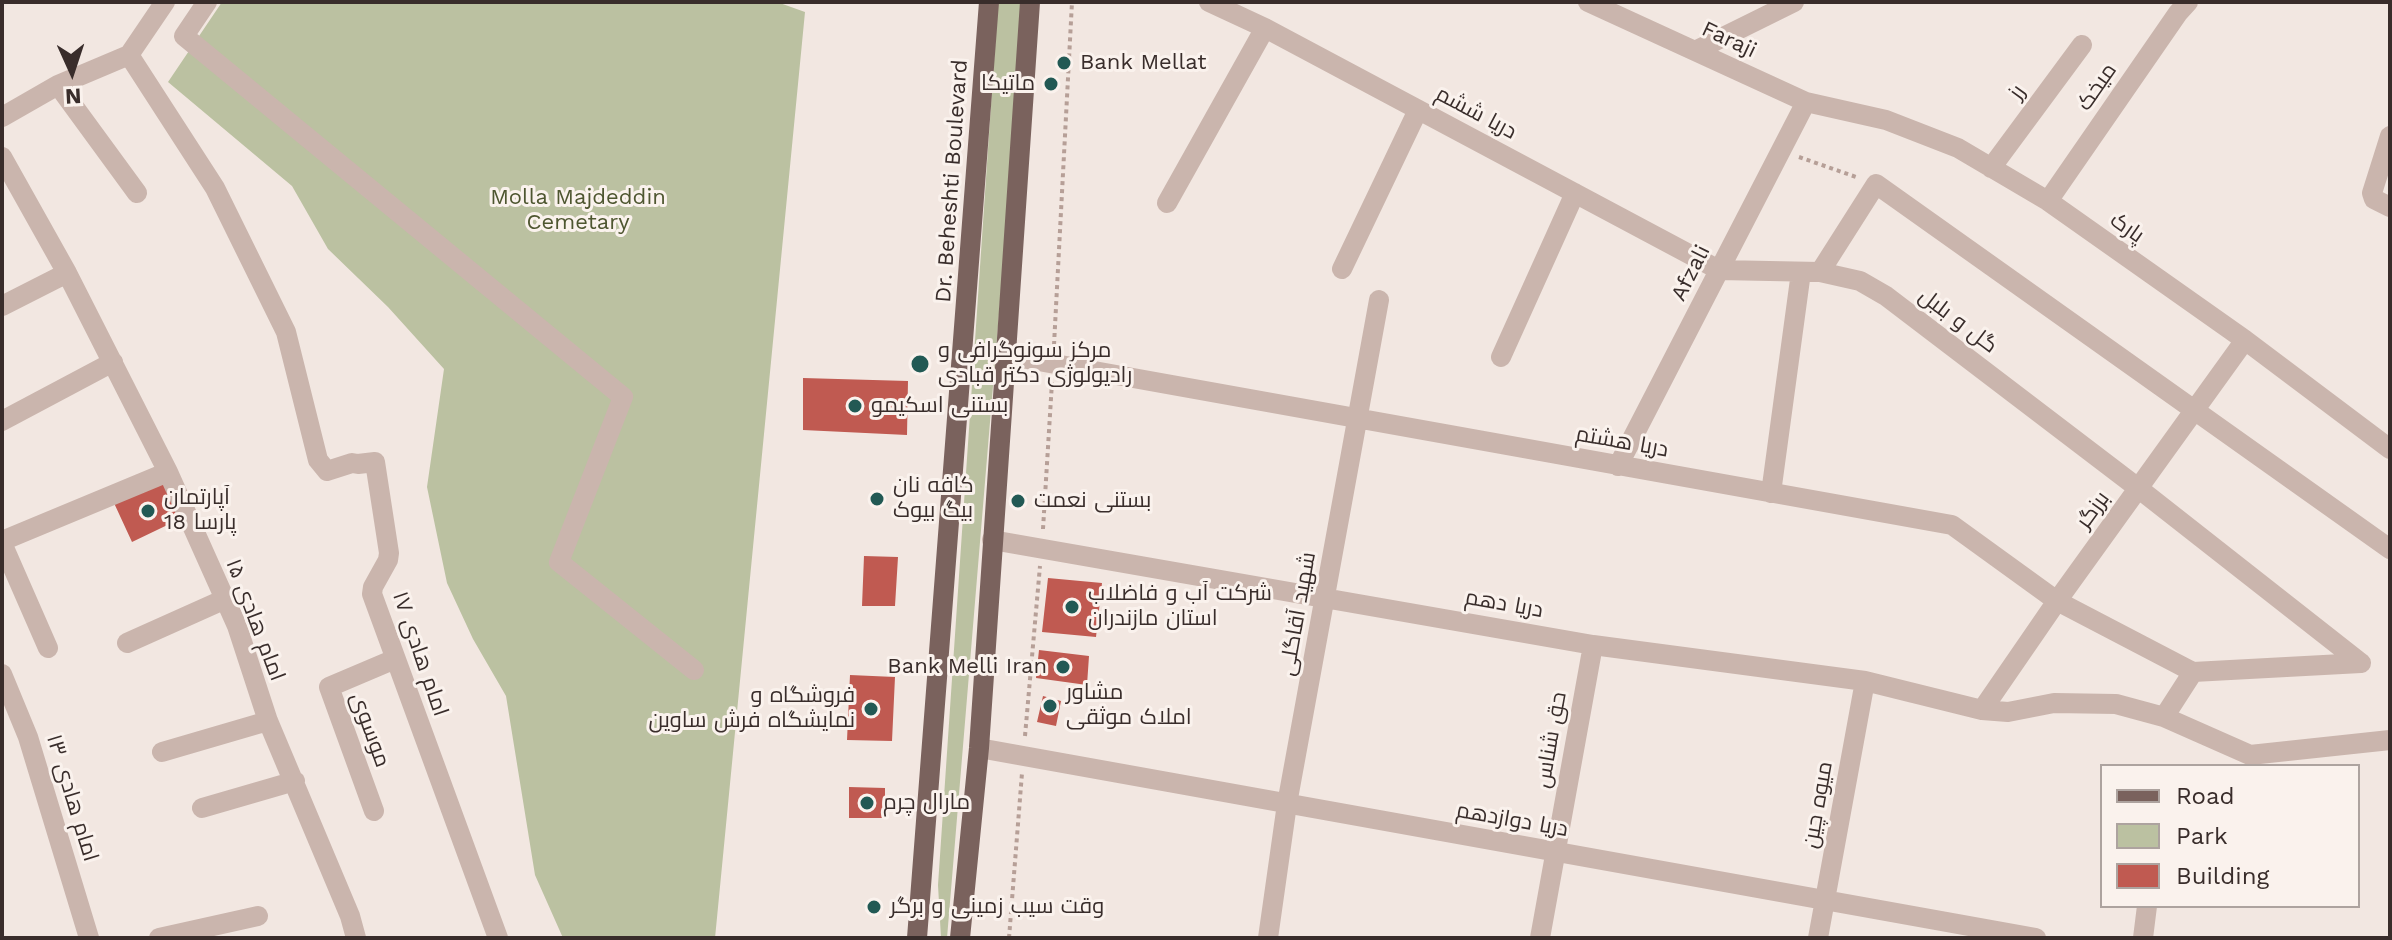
<!DOCTYPE html>
<meta charset="utf-8">
<style>
body{margin:0}
#map{position:relative;width:2392px;height:940px;overflow:hidden;background:#f2e7e1;font-family:"Work Sans",sans-serif}
canvas{display:block}
.frame{position:absolute;inset:0;border:4px solid #392d2b;pointer-events:none}
.legend{position:absolute;left:2100px;top:764px;width:260px;height:144px;box-sizing:border-box;background:#faf2ed;border:2px solid #ada39f;margin:0;padding:10px 14px;list-style:none;font-size:24px;color:#392d2b}
.legend li{display:flex;align-items:center;gap:16px;height:40px}
.legend b{width:40px;border:2px solid #ada39f}
.north{position:absolute;left:32px;top:32px;width:80px;height:80px;-webkit-text-stroke:6px #faf2ed;paint-order:stroke;rotate:177deg;font-size:22px;font-weight:700;line-height:32px;text-align:center;color:#392d2b}
.north::after{content:'';display:block;margin:auto;width:28px;height:36px;background:#392d2b;clip-path:polygon(50% 0,100% 100%,50% 72%,0 100%)}
</style>
<div id="map">
<canvas width="2392" height="940"></canvas>
<div class="frame"></div>
<ul class="legend">
<li><b style="height:10px;background:#7a625d"></b>Road</li>
<li><b style="height:22px;background:#bbc1a1"></b>Park</li>
<li><b style="height:22px;background:#c05a51"></b>Building</li>
</ul>
<div class="north">N</div>
</div>
<script>
const context = document.querySelector('canvas').getContext('2d');
context.lineJoin = 'round';
function fillPath(path, color) { context.fillStyle = color; context.fill(path, 'evenodd'); }
const poly = rows => new Path2D(rows.map(r => 'M' + r).join(''));
function stroke(path, color, width, dash) { context.strokeStyle = color; context.lineWidth = width; context.lineCap = dash ? 'butt' : 'round'; context.setLineDash(dash || []); context.stroke(path); }
function write(font, color, halo, rows, align = 'center') {
  context.font = font + ' "Work Sans",Cairo,sans-serif'; context.lineWidth = 6; context.setLineDash([]); context.textBaseline = 'middle'; context.strokeStyle = halo; context.fillStyle = color; for (const [text, x, y, turn = 0] of rows) {
    context.save(); context.translate(x, y); context.rotate((+turn || 0) * Math.PI / 180); context.textAlign = isNaN(turn) ? turn : align; if (halo) context.strokeText(text, 0, 0); context.fillText(text, 0, 0); context.restore();
  }
}
const green = poly([
 [222,2,777,2,805,12,715,938,563,938,535,875,506,696,473,639,447,583,427,487,444,369,388,307,328,249,292,186,168,82],
 [998,2,1025,2,947,938,941,938,938,885]
]);
const building = poly([
 [803,378,908,381,907,435,803,430],
 [166,481,182,518,132,542,114,503],
 [864,556,898,557,895,606,862,606],
 [1048,578,1102,583,1096,637,1042,632],
 [1039,650,1089,656,1087,685,1036,678],
 [850,675,895,677,892,741,847,740],
 [1043,696,1061,701,1056,726,1037,722],
 [849,787,885,788,885,818,849,818]
]);
const path = poly([
 [1799,157,1859,178],
 [1054,345,1072,2],
 [1043,529,1052,382],
 [1025,736,1040,566],
 [1009,938,1022,773]
]);
const minor = poly([
 [207,2,184,36,623,397,559,562,694,670],
 [1209,2,1265,28,1719,270,1820,272,1860,281,1886,296,2138,488,2361,663],
 [1588,2,1806,102,1886,120,1958,148,2048,201,2245,340,2390,449],
 [1695,51,1794,2],
 [129,55,215,188,286,332,318,460,327,471,352,463,358,464,375,462,389,553,388,560,373,587,372,594,498,938],
 [58,85,137,193],
 [2,117,58,85,129,55,165,2],
 [2390,136,2372,193,2374,199,2390,207],
 [2,157,67,273,168,472,237,626,268,721,350,916,356,938],
 [1991,168,2082,45],
 [2048,201,2178,13,2188,2],
 [1167,203,1265,28],
 [1342,269,1418,110],
 [1820,272,1876,184,2390,549],
 [2,306,67,273],
 [1005,355,1952,525,2057,601,2193,672],
 [1501,357,1575,193],
 [2,421,113,362],
 [1618,466,1806,102],
 [1771,493,1801,272],
 [992,540,1593,645,1865,681,1982,710,2008,712,2054,703,2116,704,2164,717,2250,755,2390,740],
 [2,541,168,472],
 [2,543,48,648],
 [127,643,223,600],
 [2193,672,2361,663],
 [2,674,28,737,89,938],
 [1982,710,2057,601,2245,340],
 [2164,717,2193,672],
 [979,748,2036,938],
 [162,752,268,721],
 [202,808,295,781],
 [374,811,329,687,395,659],
 [159,938,258,916],
 [1268,938,1287,804,1379,300],
 [1540,938,1593,645],
 [1818,938,1865,681],
 [2143,938,2147,906]
]);
const major = poly([
 [917,938,989,2],
 [960,938,979,748,1030,2]
]);
const markers = [
 [1064,63,8,"#225954"],
 [1051,84,8,"#225954"],
 [920,364,10,"#225954"],
 [855,406,8,"#225954"],
 [877,499,8,"#225954"],
 [1018,501,8,"#225954"],
 [148,511,8,"#225954"],
 [1072,607,8,"#225954"],
 [1063,667,8,"#225954"],
 [1050,706,8,"#225954"],
 [871,709,8,"#225954"],
 [867,803,8,"#225954"],
 [874,907,8,"#225954"]
];
const streetNames = [
 ["Faraji",1729,40,25],
 ["میخک",2097,87,-55],
 ["رز",2017,92,-54],
 ["دریا ششم",1476,113,28],
 ["Dr. Beheshti Boulevard",952,181,-86],
 ["پارک",2127,228,35],
 ["Afzali",1691,273,-63],
 ["گل و بلبل",1958,321,37],
 ["دریا هشتم",1622,442,10],
 ["برزگر",2093,510,-54],
 ["دریا دهم",1504,604,10],
 ["شهید آقاگلی",1298,614,-80],
 ["امام هادی ۱۵",255,620,69],
 ["امام هادی ۱۷",420,654,71],
 ["موسوی",370,730,70],
 ["حق شناس",1551,740,-80],
 ["امام هادی ١٣",72,798,73],
 ["میوه چین",1818,805,-80],
 ["دریا دوازدهم",1512,820,10]
];
const poiNames = [
 ["Bank Mellat",1080,63],
 ["ماتیکا",1035,84,"right"],
 ["مركز سونوگرافی و",938,351],
 ["راديولوژی دكتر قبادی",938,376],
 ["بستنی اسکیمو",871,406],
 ["کافه نان",893,486],
 ["بیگ بیوک",893,511],
 ["آپارتمان",164,498],
 ["پارسا 18",164,523],
 ["بستنی نعمت",1034,501],
 ["شرکت آب و فاضلاب",1088,594],
 ["استان مازندران",1088,619],
 ["Bank Melli Iran",1047,667,"right"],
 ["مشاور",1066,693],
 ["املاک موثقی",1066,718],
 ["فروشگاه و",855,696,"right"],
 ["نمایشگاه فرش ساوین",855,721,"right"],
 ["مارال چرم",883,803],
 ["وقت سیب زمینی و برگر",890,907]
];
const parkNames = [
 ["Molla Majdeddin",578,198],
 ["Cemetary",578,223]
];
fillPath(green, '#bbc1a1');
fillPath(building, '#c05a51');
stroke(path, '#b69f97', 4, [4, 4]);
stroke(minor, '#cab5ad', 20);
stroke(major, '#7a625d', 20);
for (const [x, y, r, color] of markers) { const dot = new Path2D(); dot.arc(x, y, r, 0, 2 * Math.PI); context.fillStyle = color; context.fill(dot); stroke(dot, '#faf2ed', 3); }
write('22px', '#392d2b', '#faf2ed', streetNames);
write('22px', '#392d2b', '#faf2ed', poiNames, 'left');
write('22px', '#4e5630', '#faf2ed', parkNames);
</script>
